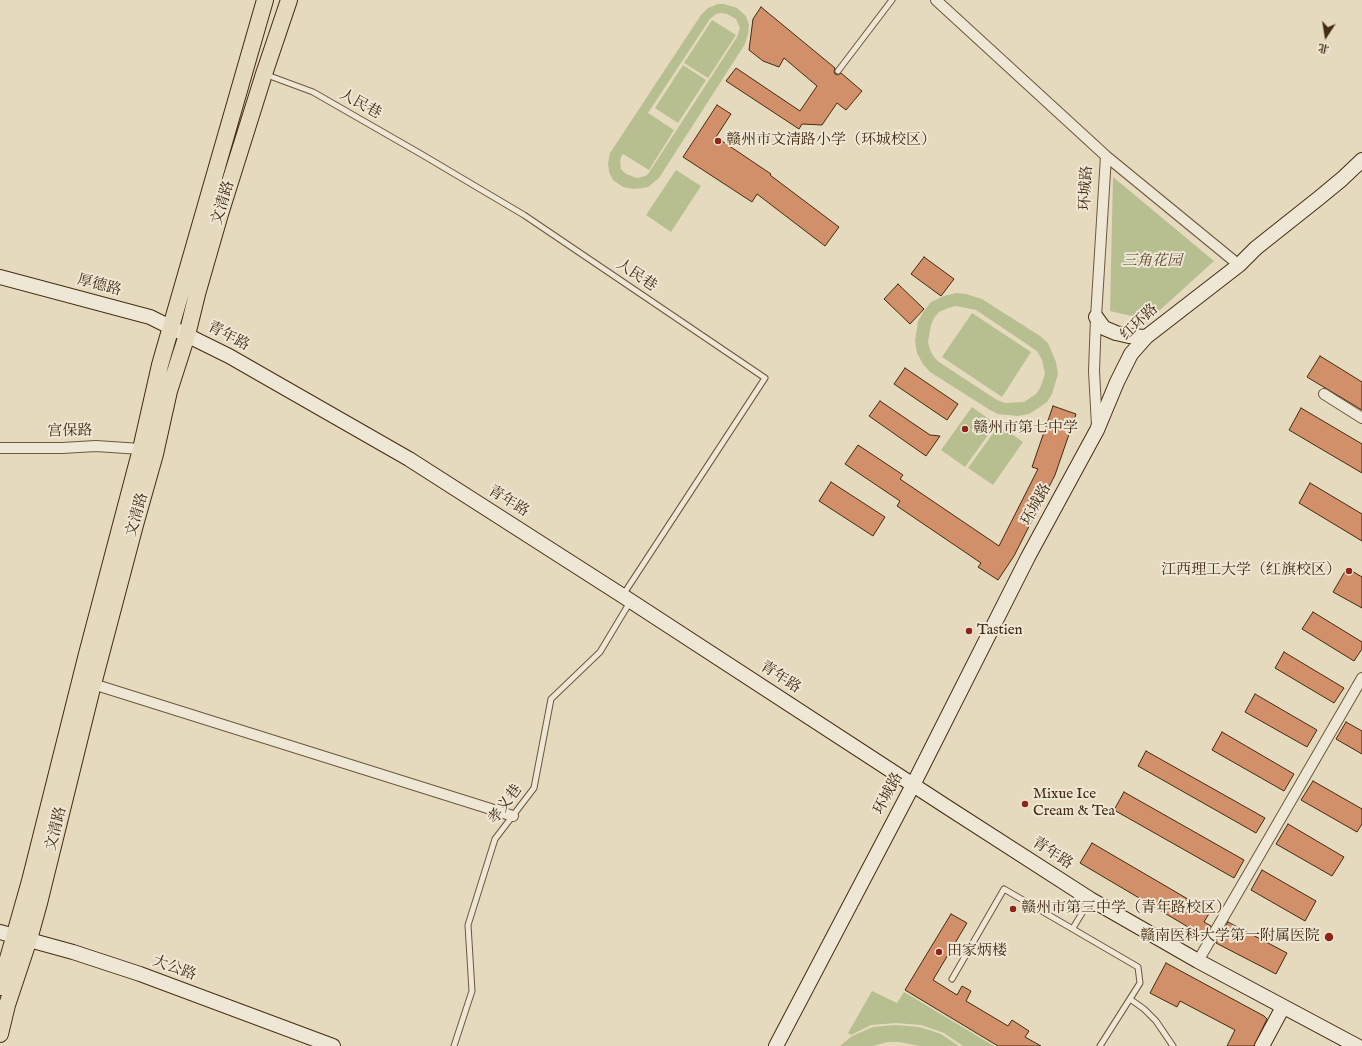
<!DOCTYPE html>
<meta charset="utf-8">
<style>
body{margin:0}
#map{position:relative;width:1362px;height:1046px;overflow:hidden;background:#e6dabe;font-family:"IM FELL English","Noto Serif SC",serif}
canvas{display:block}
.north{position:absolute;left:1306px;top:16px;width:40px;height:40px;-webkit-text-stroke:3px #efe7d5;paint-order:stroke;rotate:192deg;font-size:11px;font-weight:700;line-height:16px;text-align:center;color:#442b11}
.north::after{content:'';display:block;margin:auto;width:14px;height:18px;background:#442b11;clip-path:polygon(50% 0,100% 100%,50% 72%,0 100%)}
</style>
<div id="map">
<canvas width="1362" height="1046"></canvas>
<div class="north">北</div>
</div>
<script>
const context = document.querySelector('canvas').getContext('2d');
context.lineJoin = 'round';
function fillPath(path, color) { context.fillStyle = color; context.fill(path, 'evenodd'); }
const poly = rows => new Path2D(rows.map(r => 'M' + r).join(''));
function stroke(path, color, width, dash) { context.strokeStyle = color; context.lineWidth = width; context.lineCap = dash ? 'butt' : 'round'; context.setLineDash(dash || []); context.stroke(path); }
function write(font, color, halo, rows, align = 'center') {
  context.font = font + ' "IM FELL English","Noto Serif SC",serif'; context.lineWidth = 4; context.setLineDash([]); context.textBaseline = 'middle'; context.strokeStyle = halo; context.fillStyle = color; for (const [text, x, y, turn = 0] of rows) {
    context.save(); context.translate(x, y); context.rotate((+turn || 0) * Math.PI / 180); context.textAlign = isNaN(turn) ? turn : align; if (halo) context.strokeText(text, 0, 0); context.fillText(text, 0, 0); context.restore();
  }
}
const green = poly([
 [718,4,724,4,737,8,746,16,749,25,748,34,745,44,659,178,648,187,643,188,633,189,623,187,613,180,609,172,608,163,610,153,701,15,708,8],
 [721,13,727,14,736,19,740,28,737,37,648,174,645,176,637,178,626,174,621,169,620,161,621,157,646,118,623,154,649,170,674,130,648,113,710,19,716,14],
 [712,20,736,35,708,78,684,63],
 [683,65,706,80,678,123,655,108],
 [676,170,701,186,671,232,646,215],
 [1113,177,1214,261,1149,320,1110,311],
 [956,293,966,294,982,299,1040,336,1048,343,1056,362,1058,374,1052,394,1047,402,1040,407,1029,414,1018,416,998,414,990,410,930,372,923,364,917,353,915,341,918,321,924,311,931,302,944,296],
 [956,306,976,310,1037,351,1042,360,1045,374,1040,388,1036,394,1024,402,1005,403,997,400,939,362,934,357,930,350,928,342,931,325,934,318,939,312,948,308],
 [972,313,1031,352,1002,397,942,357],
 [972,407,996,424,965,467,941,450],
 [999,425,1023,442,993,485,968,468],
 [872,991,897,1003,904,992,994,1046,963,1046,944,1033,933,1029,921,1025,896,1023,871,1025,851,1035,848,1033],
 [895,1025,919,1027,929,1030,941,1034,959,1046,920,1046,899,1042,888,1042,873,1046,840,1046,852,1036,873,1027]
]);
const building = poly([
 [761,7,835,68,834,71,835,74,838,75,841,73,862,91,846,110,837,103,822,125,802,124,799,129,726,81,736,68,800,111,817,86,784,58,779,67,763,61,749,50,753,19,761,7],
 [717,105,731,114,716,137,771,174,770,175,839,227,825,246,757,194,752,202,683,157,717,105],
 [924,257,954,279,941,296,911,274,924,257],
 [898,284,924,309,910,324,884,299,898,284],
 [1320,356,1362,382,1362,410,1307,377,1320,356],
 [905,368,958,404,947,420,894,384,905,368],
 [880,401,930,435,940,436,926,456,869,416,880,401],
 [1053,406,1076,414,1055,475,1014,556,998,580,978,567,981,563,897,506,900,501,845,464,858,445,903,475,900,479,999,546,1038,469,1032,467,1053,406],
 [1301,408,1362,444,1362,473,1289,430,1301,408],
 [831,482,885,517,873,536,819,501,831,482],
 [1310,483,1362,514,1362,541,1299,503,1310,483],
 [1347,568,1362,577,1362,608,1333,592,1347,568],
 [1313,612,1362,642,1362,649,1354,661,1302,629,1313,612],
 [1284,652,1344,688,1334,703,1275,668,1284,652],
 [1255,694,1317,730,1307,747,1245,712,1255,694],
 [1346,722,1362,731,1362,754,1336,739,1346,722],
 [1222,732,1294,774,1284,791,1212,750,1222,732],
 [1146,751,1265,818,1256,833,1138,766,1146,751],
 [1313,781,1362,809,1362,824,1357,832,1301,800,1313,781],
 [1124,792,1244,860,1234,878,1114,810,1124,792],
 [1288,824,1344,857,1332,876,1276,844,1288,824],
 [1092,843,1210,912,1204,922,1211,926,1205,937,1080,863,1092,843],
 [1262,870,1316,901,1305,921,1251,890,1262,870],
 [951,914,967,923,933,980,957,995,962,986,971,991,966,1001,1008,1026,1012,1020,1029,1031,1025,1037,1041,1046,998,1046,905,990,951,914],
 [1228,922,1287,953,1276,974,1216,943,1228,922],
 [1166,963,1264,1016,1267,1019,1254,1046,1227,1046,1235,1030,1180,1001,1177,1007,1150,993,1166,963]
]);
const lane = poly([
 [838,71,892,0],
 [267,75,313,92,421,154,524,215,765,378,623,595],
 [1073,928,1090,900],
 [952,979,1004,889,1138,967,1140,983,1100,1046],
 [1130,999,1144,1009,1156,1021,1173,1046],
 [454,1046,472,991,468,925,495,839,534,788,551,699,600,652,630,602]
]);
const street = poly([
 [936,0,1106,156,1239,265],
 [1324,394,1362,418],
 [1097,426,1094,371,1096,317,1106,156],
 [0,448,62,448,96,446,141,449],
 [93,684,513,816],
 [1198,961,1362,678]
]);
const secondary = poly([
 [0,277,150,317,229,356,409,459,623,596,947,807,1090,899,1198,961,1357,1046],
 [1096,317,1104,328,1116,333,1129,336,1146,337],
 [0,932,73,952,140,974,333,1046],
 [776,1046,913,785,1028,557,1097,430,1117,382,1131,354,1146,337,1239,265,1256,248,1319,198,1342,179,1362,160],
 [1262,1046,1283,1007]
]);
const primary = poly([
 [0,987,30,881,87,654,141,449,160,365,265,0],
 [0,1034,7,1005,29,939,39,903,93,684,135,525,155,454,169,391,187,335,197,294,220,214,264,74,289,0]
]);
const markers = [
 [718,141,4,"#8f2418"],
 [965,429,4,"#8f2418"],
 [1349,571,4,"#8f2418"],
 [969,631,4,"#8f2418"],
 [1025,804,4,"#8f2418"],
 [1013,909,4,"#8f2418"],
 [1329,937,5,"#8f2418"],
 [939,952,4,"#8f2418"]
];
const streetNames = [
 ["人民巷",360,105,29],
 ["环城路",1087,188,-87],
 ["文清路",224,203,-73],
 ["人民巷",636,276,34],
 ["厚德路",99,286,15],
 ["红环路",1140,323,-43],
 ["青年路",228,337,28],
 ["宫保路",70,432,-1],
 ["青年路",508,502,32],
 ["环城路",1037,505,-61],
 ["文清路",138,515,-74],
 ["青年路",780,678,33],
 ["环城路",889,794,-62],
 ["孝义巷",506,805,-53],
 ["文清路",57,829,-76],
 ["青年路",1052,854,33],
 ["大公路",174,969,20]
];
const poiNames = [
 ["赣州市文清路小学（环城校区）",726,141],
 ["赣州市第七中学",973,429],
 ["江西理工大学（红旗校区）",1341,571,"right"],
 ["Tastien",977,631],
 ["Mixue Ice",1033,795],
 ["Cream & Tea",1033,812],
 ["赣州市第三中学（青年路校区）",1021,909],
 ["赣南医科大学第一附属医院",1320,937,"right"],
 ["田家炳楼",947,952]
];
const parkNames = [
 ["三角花园",1152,262]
];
fillPath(green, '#b7bf90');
fillPath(building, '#d1906a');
stroke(building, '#442b11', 1);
stroke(lane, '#6c573c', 7);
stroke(street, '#6c573c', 12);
stroke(secondary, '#442b11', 16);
stroke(primary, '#442b11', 18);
stroke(lane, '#efe7d5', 5);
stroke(street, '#efe7d5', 10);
stroke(secondary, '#efe7d5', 14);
stroke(primary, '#e6dabe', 16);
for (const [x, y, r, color] of markers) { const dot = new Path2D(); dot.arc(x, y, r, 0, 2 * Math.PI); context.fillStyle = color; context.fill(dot); stroke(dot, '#efe7d5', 1.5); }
write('15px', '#442b11', '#efe7d5', streetNames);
write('15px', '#442b11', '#efe7d5', poiNames, 'left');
write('italic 15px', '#5b492a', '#efe7d5', parkNames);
</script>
